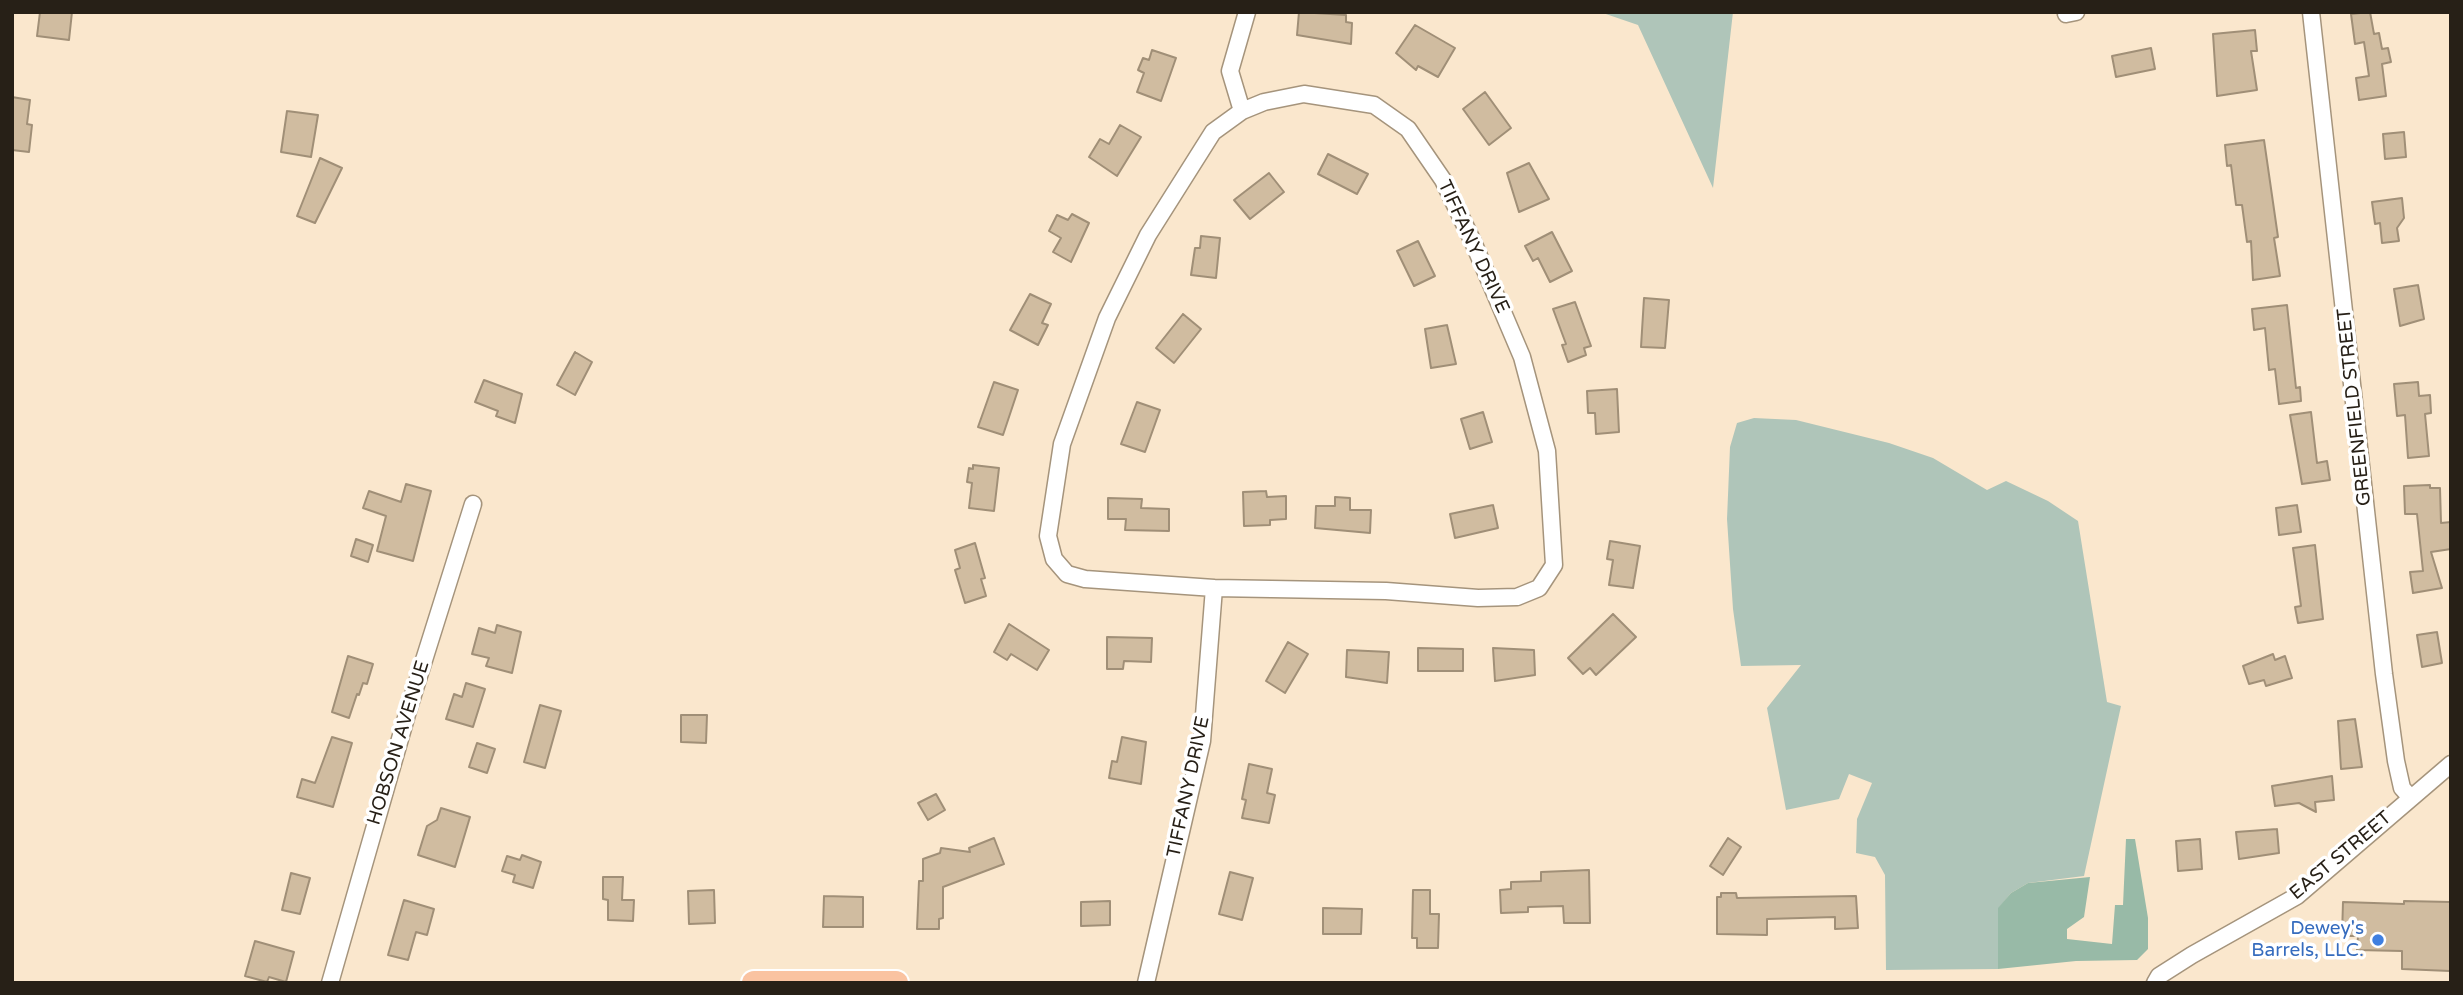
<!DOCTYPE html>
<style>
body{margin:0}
#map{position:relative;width:2463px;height:995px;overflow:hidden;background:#fae7cd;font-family:"Varela Round",sans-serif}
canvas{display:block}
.frame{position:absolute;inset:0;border:14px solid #272017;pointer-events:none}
</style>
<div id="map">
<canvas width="2463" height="995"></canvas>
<div class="frame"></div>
</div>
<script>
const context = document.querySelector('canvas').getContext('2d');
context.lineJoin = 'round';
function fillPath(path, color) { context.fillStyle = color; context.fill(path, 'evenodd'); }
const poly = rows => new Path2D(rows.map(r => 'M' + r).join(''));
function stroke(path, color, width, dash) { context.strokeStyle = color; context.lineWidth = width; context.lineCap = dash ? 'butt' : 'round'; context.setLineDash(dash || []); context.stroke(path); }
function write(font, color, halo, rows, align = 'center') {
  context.font = font + ' "Varela Round",sans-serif'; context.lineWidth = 7; context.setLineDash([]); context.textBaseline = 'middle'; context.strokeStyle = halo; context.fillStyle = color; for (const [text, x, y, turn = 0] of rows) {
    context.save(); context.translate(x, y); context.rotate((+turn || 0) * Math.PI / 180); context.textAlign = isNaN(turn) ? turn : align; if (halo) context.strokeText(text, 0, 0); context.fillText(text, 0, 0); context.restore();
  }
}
const green = poly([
 [1600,12,1733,12,1713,188,1638,25],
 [1754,418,1796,420,1889,443,1933,458,1987,490,2006,481,2048,501,2078,521,2107,702,2121,706,2084,876,2028,883,2011,893,1998,909,1998,969,1886,970,1885,875,1875,857,1856,853,1857,819,1872,783,1849,774,1839,799,1786,810,1767,708,1801,665,1741,666,1733,609,1727,519,1730,447,1737,423]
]);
const forest = poly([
 [2126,839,2135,839,2148,918,2148,949,2137,960,2076,961,1998,969,1998,908,2011,893,2028,883,2090,877,2084,917,2067,929,2067,939,2112,944,2115,905,2123,905]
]);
const building = poly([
 [40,12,72,12,69,40,37,36,40,12],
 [1299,12,1346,15,1346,22,1352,23,1351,44,1297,35,1299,12],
 [2370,12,2374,34,2379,33,2382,49,2388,48,2391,62,2382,64,2386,96,2359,100,2356,78,2369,76,2364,42,2355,44,2351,14,2370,12],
 [1415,25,1455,48,1438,77,1418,66,1416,70,1396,53,1415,25],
 [2255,30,2257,51,2251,51,2257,90,2217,96,2213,34,2255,30],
 [2151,48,2155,69,2116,77,2112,56,2151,48],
 [1152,50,1176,58,1161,101,1137,92,1144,73,1138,70,1143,58,1149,60,1152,50],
 [1485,92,1511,128,1489,145,1463,109,1485,92],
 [12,97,30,100,27,124,32,125,29,152,12,150,12,97],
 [287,111,318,115,311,157,281,152,287,111],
 [1120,125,1141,137,1117,176,1089,157,1100,139,1109,144,1120,125],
 [2404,132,2406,157,2385,159,2383,134,2404,132],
 [2264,140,2278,237,2274,238,2280,276,2253,280,2251,241,2247,242,2242,205,2236,205,2231,165,2227,166,2225,145,2264,140],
 [1328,154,1368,174,1357,194,1318,174,1328,154],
 [320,158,342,168,315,223,297,216,320,158],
 [1529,163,1549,199,1519,212,1507,173,1529,163],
 [1269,173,1284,192,1250,219,1234,200,1269,173],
 [2402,198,2404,218,2397,228,2399,241,2382,243,2380,223,2375,224,2372,202,2402,198],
 [1072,214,1089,223,1071,262,1053,252,1061,238,1049,231,1057,215,1068,220,1072,214],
 [1552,232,1572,271,1550,282,1538,258,1533,261,1525,246,1552,232],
 [1201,236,1220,238,1216,278,1191,275,1195,248,1200,248,1201,236],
 [1418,241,1435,276,1414,286,1397,251,1418,241],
 [2418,285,2424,319,2400,326,2394,289,2418,285],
 [1030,294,1051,304,1042,323,1048,325,1038,345,1010,330,1030,294],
 [1644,298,1669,300,1665,348,1641,347,1644,298],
 [1575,302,1591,346,1584,348,1586,355,1568,362,1562,345,1566,344,1553,309,1575,302],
 [2287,305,2296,388,2300,387,2301,401,2279,404,2275,369,2269,370,2265,328,2254,330,2252,309,2287,305],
 [1183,314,1201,329,1174,363,1156,348,1183,314],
 [1447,325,1456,364,1431,368,1425,329,1447,325],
 [575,352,592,362,575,395,557,385,575,352],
 [484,380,522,394,515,423,496,416,498,411,475,402,484,380],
 [994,382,1018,390,1003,435,978,427,994,382],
 [2418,382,2419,396,2430,395,2431,413,2425,414,2429,456,2408,458,2405,415,2397,416,2394,384,2418,382],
 [1617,389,1619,432,1596,434,1595,413,1588,413,1587,391,1617,389],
 [1137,402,1160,410,1145,452,1121,444,1137,402],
 [1483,412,1492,442,1470,449,1461,419,1483,412],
 [2311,412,2317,463,2327,461,2330,480,2302,484,2290,415,2311,412],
 [973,465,999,468,994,511,969,508,972,483,967,482,969,468,973,469,973,465],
 [406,484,431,491,413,561,377,551,386,516,363,508,369,491,401,502,406,484],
 [2430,485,2430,488,2440,488,2441,523,2451,522,2451,549,2431,552,2442,588,2413,593,2410,572,2423,571,2417,514,2405,514,2404,486,2430,485],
 [1266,491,1267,497,1286,496,1286,519,1270,520,1270,525,1244,526,1243,492,1266,491],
 [1335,497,1350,498,1350,510,1371,510,1370,533,1315,528,1316,506,1335,506,1335,497],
 [1108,498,1142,499,1141,508,1169,509,1169,531,1125,530,1126,519,1108,519,1108,498],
 [1493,505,1498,528,1455,538,1450,514,1493,505],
 [2297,505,2301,532,2279,535,2276,508,2297,505],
 [356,539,373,545,368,562,351,556,356,539],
 [1610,541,1640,546,1633,588,1609,585,1613,560,1607,559,1610,541],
 [975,543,985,578,981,579,986,596,965,603,955,570,960,568,955,550,975,543],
 [2315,545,2323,619,2298,623,2295,607,2301,606,2293,548,2315,545],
 [1613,614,1636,637,1596,675,1590,668,1583,674,1568,658,1613,614],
 [1009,624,1049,650,1037,670,1011,654,1007,660,994,652,1009,624],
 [497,625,521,632,512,673,486,666,489,658,472,654,479,628,495,633,497,625],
 [2437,632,2442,663,2422,667,2417,635,2437,632],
 [1107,637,1152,638,1151,662,1124,661,1123,669,1107,669,1107,637],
 [1288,642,1308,654,1285,693,1266,681,1288,642],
 [1418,648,1463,649,1463,671,1418,671,1418,648],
 [1493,648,1534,650,1535,675,1495,681,1493,648],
 [1347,650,1389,652,1387,683,1346,677,1347,650],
 [2273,654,2275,660,2285,656,2292,678,2266,686,2264,680,2249,684,2243,666,2273,654],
 [348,656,373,664,367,684,363,683,359,695,357,694,349,718,332,712,348,656],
 [466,683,485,689,473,727,446,719,454,694,462,697,466,683],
 [540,705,561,711,545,768,524,762,540,705],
 [681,715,707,715,706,743,681,742,681,715],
 [2355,719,2362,767,2341,769,2338,721,2355,719],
 [332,737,352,743,333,807,297,797,302,779,315,783,332,737],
 [1122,737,1146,742,1141,784,1109,778,1112,761,1117,762,1122,737],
 [477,743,495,749,487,773,469,767,477,743],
 [1249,764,1272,769,1267,793,1275,795,1269,823,1242,818,1246,800,1242,799,1249,764],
 [2332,776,2334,800,2315,802,2316,812,2299,803,2275,806,2272,786,2332,776],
 [936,794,945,810,928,820,918,803,936,794],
 [441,808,470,817,455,867,418,855,427,826,437,820,441,808],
 [2277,829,2279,853,2239,859,2236,832,2277,829],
 [994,838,1004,864,943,887,943,918,939,919,939,929,917,929,919,881,923,881,923,859,940,853,941,848,970,852,969,848,994,838],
 [1728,838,1741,847,1723,875,1710,866,1728,838],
 [2200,839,2202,869,2178,871,2176,841,2200,839],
 [522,855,541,862,533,888,513,882,515,875,502,871,507,856,520,860,522,855],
 [1589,870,1590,923,1564,923,1563,906,1528,907,1528,912,1501,913,1500,890,1511,889,1511,882,1541,881,1541,872,1589,870],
 [1230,872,1253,878,1242,920,1219,914,1230,872],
 [291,873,310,878,300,914,282,910,291,873],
 [603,877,623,877,622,900,634,900,633,921,608,920,608,900,603,899,603,877],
 [714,890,715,923,689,924,688,891,714,890],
 [1413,890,1430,890,1430,914,1439,914,1438,948,1417,948,1417,938,1412,938,1413,890],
 [1721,893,1736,893,1737,898,1856,896,1858,928,1835,929,1835,917,1767,919,1767,935,1717,934,1717,897,1721,897,1721,893],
 [824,896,863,897,863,927,823,927,824,896],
 [404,900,434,909,427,935,416,932,408,960,388,955,404,900],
 [1110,901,1110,925,1081,926,1081,902,1110,901],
 [2404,901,2451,902,2450,971,2402,969,2402,951,2357,950,2358,936,2342,936,2343,902,2404,904,2404,901],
 [1323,908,1362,909,1361,934,1323,934,1323,908],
 [255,941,294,952,286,982,269,977,267,982,245,976,255,941]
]);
const minor = poly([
 [2311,12,2384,674,2396,761,2402,788,2411,798],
 [2066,14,2076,12],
 [1304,94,1374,105,1408,129,1443,180,1473,242,1522,357,1547,451,1554,565,1539,588,1517,597,1478,598,1386,591,1214,588,1085,579,1067,574,1054,559,1048,536,1062,444,1107,318,1148,235,1213,132,1242,111,1264,102,1304,94],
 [1242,111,1230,71,1247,12],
 [330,983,408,711,473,504],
 [1146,983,1202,741,1214,588],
 [2155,983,2159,976,2192,955,2297,896,2451,764]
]);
const primary = poly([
 [754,983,896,983]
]);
const markers = [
 [2378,940,7,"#3f7fe0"]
];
const streetNames = [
 ["TIFFANY DRIVE",1473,247,65],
 ["GREENFIELD STREET",2355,407,-96],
 ["HOBSON AVENUE",399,743,-73],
 ["TIFFANY DRIVE",1189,787,-78],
 ["EAST STREET",2341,856,-40]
];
const shopNames = [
 ["Dewey's",2364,929],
 ["Barrels, LLC.",2364,951]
];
fillPath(green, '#afc5b9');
fillPath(forest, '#98baa7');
fillPath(building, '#d0bca0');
stroke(building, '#a08f77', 2);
stroke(minor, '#a5947c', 19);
stroke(primary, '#fff', 28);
stroke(minor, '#fff', 16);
stroke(primary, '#fac3a1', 24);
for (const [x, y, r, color] of markers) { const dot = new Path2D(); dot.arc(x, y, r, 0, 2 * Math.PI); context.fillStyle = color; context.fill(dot); stroke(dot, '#fff', 2.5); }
write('19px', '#272017', '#fff', streetNames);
write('19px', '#366cbe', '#fff', shopNames, 'right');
</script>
